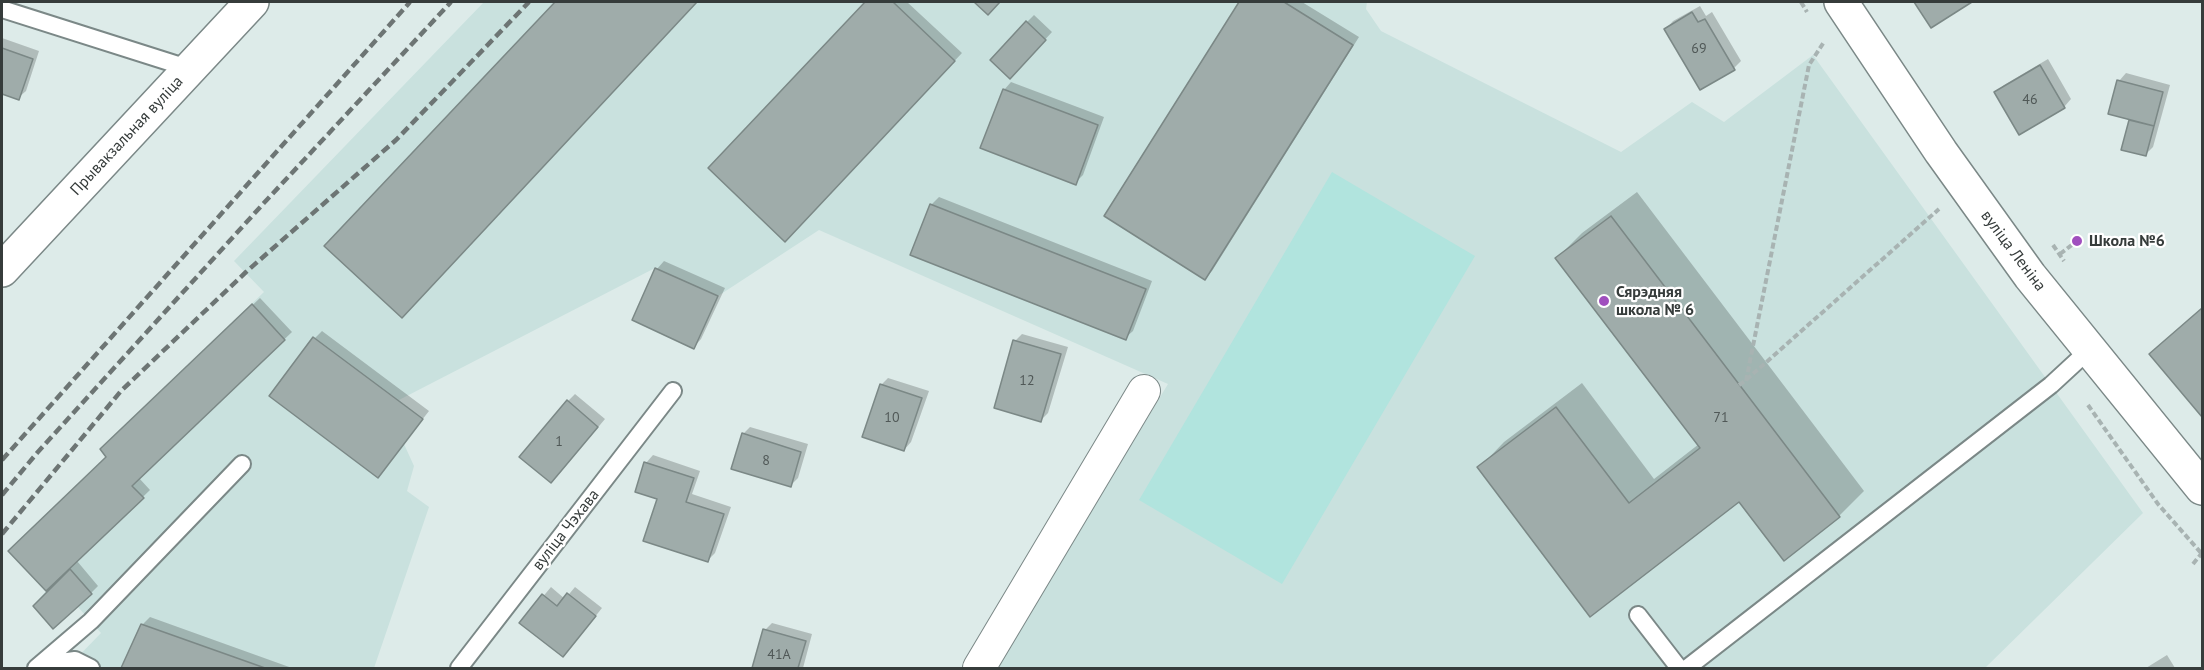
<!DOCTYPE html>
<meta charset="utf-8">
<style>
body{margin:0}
#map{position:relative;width:2204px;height:670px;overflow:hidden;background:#ddebe9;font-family:"PT Sans",sans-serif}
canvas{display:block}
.frame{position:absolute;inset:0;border:3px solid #363c3b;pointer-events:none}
</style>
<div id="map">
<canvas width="2204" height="670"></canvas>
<div class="frame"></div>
</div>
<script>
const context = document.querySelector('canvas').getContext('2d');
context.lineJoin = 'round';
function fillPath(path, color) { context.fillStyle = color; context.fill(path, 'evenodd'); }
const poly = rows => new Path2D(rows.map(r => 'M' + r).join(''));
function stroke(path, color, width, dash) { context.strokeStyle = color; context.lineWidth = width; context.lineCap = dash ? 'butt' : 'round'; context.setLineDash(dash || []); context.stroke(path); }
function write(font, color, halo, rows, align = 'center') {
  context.font = font + ' "PT Sans",sans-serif'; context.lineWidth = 4.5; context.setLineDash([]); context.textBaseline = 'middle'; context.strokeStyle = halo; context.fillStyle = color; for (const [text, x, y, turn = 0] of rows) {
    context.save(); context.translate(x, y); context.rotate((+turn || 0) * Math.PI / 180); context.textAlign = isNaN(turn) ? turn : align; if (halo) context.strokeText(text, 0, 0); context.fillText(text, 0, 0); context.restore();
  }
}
const built = poly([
 [484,2,1367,2,1366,9,1381,31,1621,152,1692,102,1724,122,1813,55,2143,513,1985,668,997,668,1168,384,819,230,718,296,655,268,399,400,423,419,404,444,414,466,407,491,429,507,374,668,67,668,101,633,78,607,53,629,33,606,46,591,8,551,106,457,100,449,264,292,234,261]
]);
const green = poly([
 [1332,172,1475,256,1282,584,1139,500]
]);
const shadow = poly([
 [557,2,696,2,409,309,326,246],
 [867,2,907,2,962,53,785,240,710,168],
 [1240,2,1302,2,1359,37,1212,271,1205,278,1106,216],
 [1916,2,1970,2,1932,26],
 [1700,6,1706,16,1712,12,1741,61,1734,68,1666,29,1673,21],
 [1034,15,1052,32,1017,70,1027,22],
 [2,38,39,51,26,91,18,98,2,92],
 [2048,59,2071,99,2064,107,1996,92,2004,85],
 [2126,73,2170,85,2153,147,2145,155,2123,149,2131,119,2119,81],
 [1011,82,1104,117,1083,175,1075,183,1004,90],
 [1637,192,1864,491,1839,516,1739,500,1590,615,1479,468,1504,442,1582,383,1654,479,1699,444,1557,258,1582,233],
 [939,197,1152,281,1133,331,1125,338,931,205],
 [664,261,725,288,701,339,694,347,634,320,657,269],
 [260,298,292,332,139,478,150,490,77,561,98,586,91,593,48,591,10,551,108,457,102,450],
 [2202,308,2202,415,2151,354],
 [322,331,429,411,378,476,315,338],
 [1022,334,1068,347,1048,413,1041,420,1015,341],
 [888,378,929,391,911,442,904,450,881,385],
 [575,394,605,419,559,474,568,401],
 [750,427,808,444,798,478,790,486,743,434],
 [653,455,700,471,692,494,731,507,715,553,708,560,659,498,646,463],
 [551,587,565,599,575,587,602,608,570,648,521,623],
 [150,617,292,668,123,667,142,625],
 [772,623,812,634,803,668,754,668,765,630],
 [2167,655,2175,668,2146,668]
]);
const building = poly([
 [555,2,697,2,402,318,324,246,555,2],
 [865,2,893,2,955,61,785,242,708,168,865,2],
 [974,2,1000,2,988,15,974,2],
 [1239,2,1284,2,1353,45,1205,280,1104,216,1239,2],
 [1914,2,1972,2,1931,28,1914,2],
 [1692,12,1698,22,1705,19,1735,70,1700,90,1664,29,1692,12],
 [1026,21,1046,40,1010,79,990,60,1026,21],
 [2,48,33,59,19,100,2,94,2,48],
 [2040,65,2065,108,2019,135,1994,92,2040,65],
 [2117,80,2163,92,2154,126,2108,114,2117,80],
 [1003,89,1098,125,1076,185,980,148,1003,89],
 [2129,120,2154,126,2146,156,2121,150,2129,120],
 [930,204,1146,289,1126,340,910,255,930,204],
 [1611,216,1840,517,1784,561,1739,502,1590,617,1477,467,1556,407,1629,503,1700,448,1555,258,1611,216],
 [655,268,718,296,694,349,632,320,655,268],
 [252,304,285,340,132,486,144,498,46,591,8,551,106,457,100,449,252,304],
 [2202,308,2202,417,2149,354,2202,308],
 [313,337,423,419,378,478,269,396,313,337],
 [1013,340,1061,354,1041,422,994,408,1013,340],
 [880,384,922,398,904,451,862,437,880,384],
 [567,400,598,427,551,483,519,457,567,400],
 [742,433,801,452,791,487,731,469,742,433],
 [644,462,694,478,686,502,724,514,708,562,643,541,657,499,635,492,644,462],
 [70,569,92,594,53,629,33,606,70,569],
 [567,593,596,616,563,657,519,623,542,594,557,606,567,593],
 [141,624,265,668,121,668,141,624],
 [763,629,806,641,798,668,752,668,763,629]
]);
const path = poly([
 [1801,2,1807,12],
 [2053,245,2064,261],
 [2060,254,2077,241],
 [1746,381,1809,65,1824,42],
 [1739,385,1745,381,1939,209],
 [2088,405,2158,504,2202,554],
 [2193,564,2202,553]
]);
const lane = poly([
 [2,9,191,69],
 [1638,615,1679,668],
 [40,665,75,660,91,668],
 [36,668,91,621,242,464],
 [459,668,673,391],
 [1687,668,2051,385,2090,349]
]);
const street = poly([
 [979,668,1144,391]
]);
const primary = poly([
 [1841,2,1941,152,2030,276,2202,488],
 [2,270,252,2]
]);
const rail = poly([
 [2,460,410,2],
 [2,495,37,453,263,204,451,2],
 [2,534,121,391,246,272,396,140,529,2]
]);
const markers = [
 [2077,241,6,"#a04fbe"],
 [1604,301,6,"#a04fbe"]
];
const numberNames = [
 ["69",1699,49],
 ["46",2030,100],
 ["12",1027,381],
 ["10",892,418],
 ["71",1721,418],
 ["1",559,442],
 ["8",766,461],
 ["41А",779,655]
];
const streetNames = [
 ["Прывакзальная вуліца",127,136,-47],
 ["вуліца Леніна",2013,251,53],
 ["вуліца Чэхава",566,530,-52]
];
const poiNames = [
 ["Школа №6",2089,241],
 ["Сярэдняя",1616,292],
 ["школа № 6",1616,310]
];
fillPath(built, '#c9e1de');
fillPath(green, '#b1e4de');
fillPath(shadow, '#0003');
fillPath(building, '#9facaa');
stroke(building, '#7b8886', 1.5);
stroke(lane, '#7b8887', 20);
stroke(street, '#7b8887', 34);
stroke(primary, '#7b8887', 36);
stroke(path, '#a8b3b2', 4, [6, 3]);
stroke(lane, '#fff', 16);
stroke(street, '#fff', 32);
stroke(primary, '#fff', 33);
stroke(rail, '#6d7574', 4.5, [9, 4.5]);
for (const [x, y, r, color] of markers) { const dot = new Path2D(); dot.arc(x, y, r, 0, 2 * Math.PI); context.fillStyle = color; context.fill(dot); stroke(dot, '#fff', 2); }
write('14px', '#505857', null, numberNames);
write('16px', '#363c3b', '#fff', streetNames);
write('bold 16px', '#363c3b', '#fff', poiNames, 'left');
</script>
